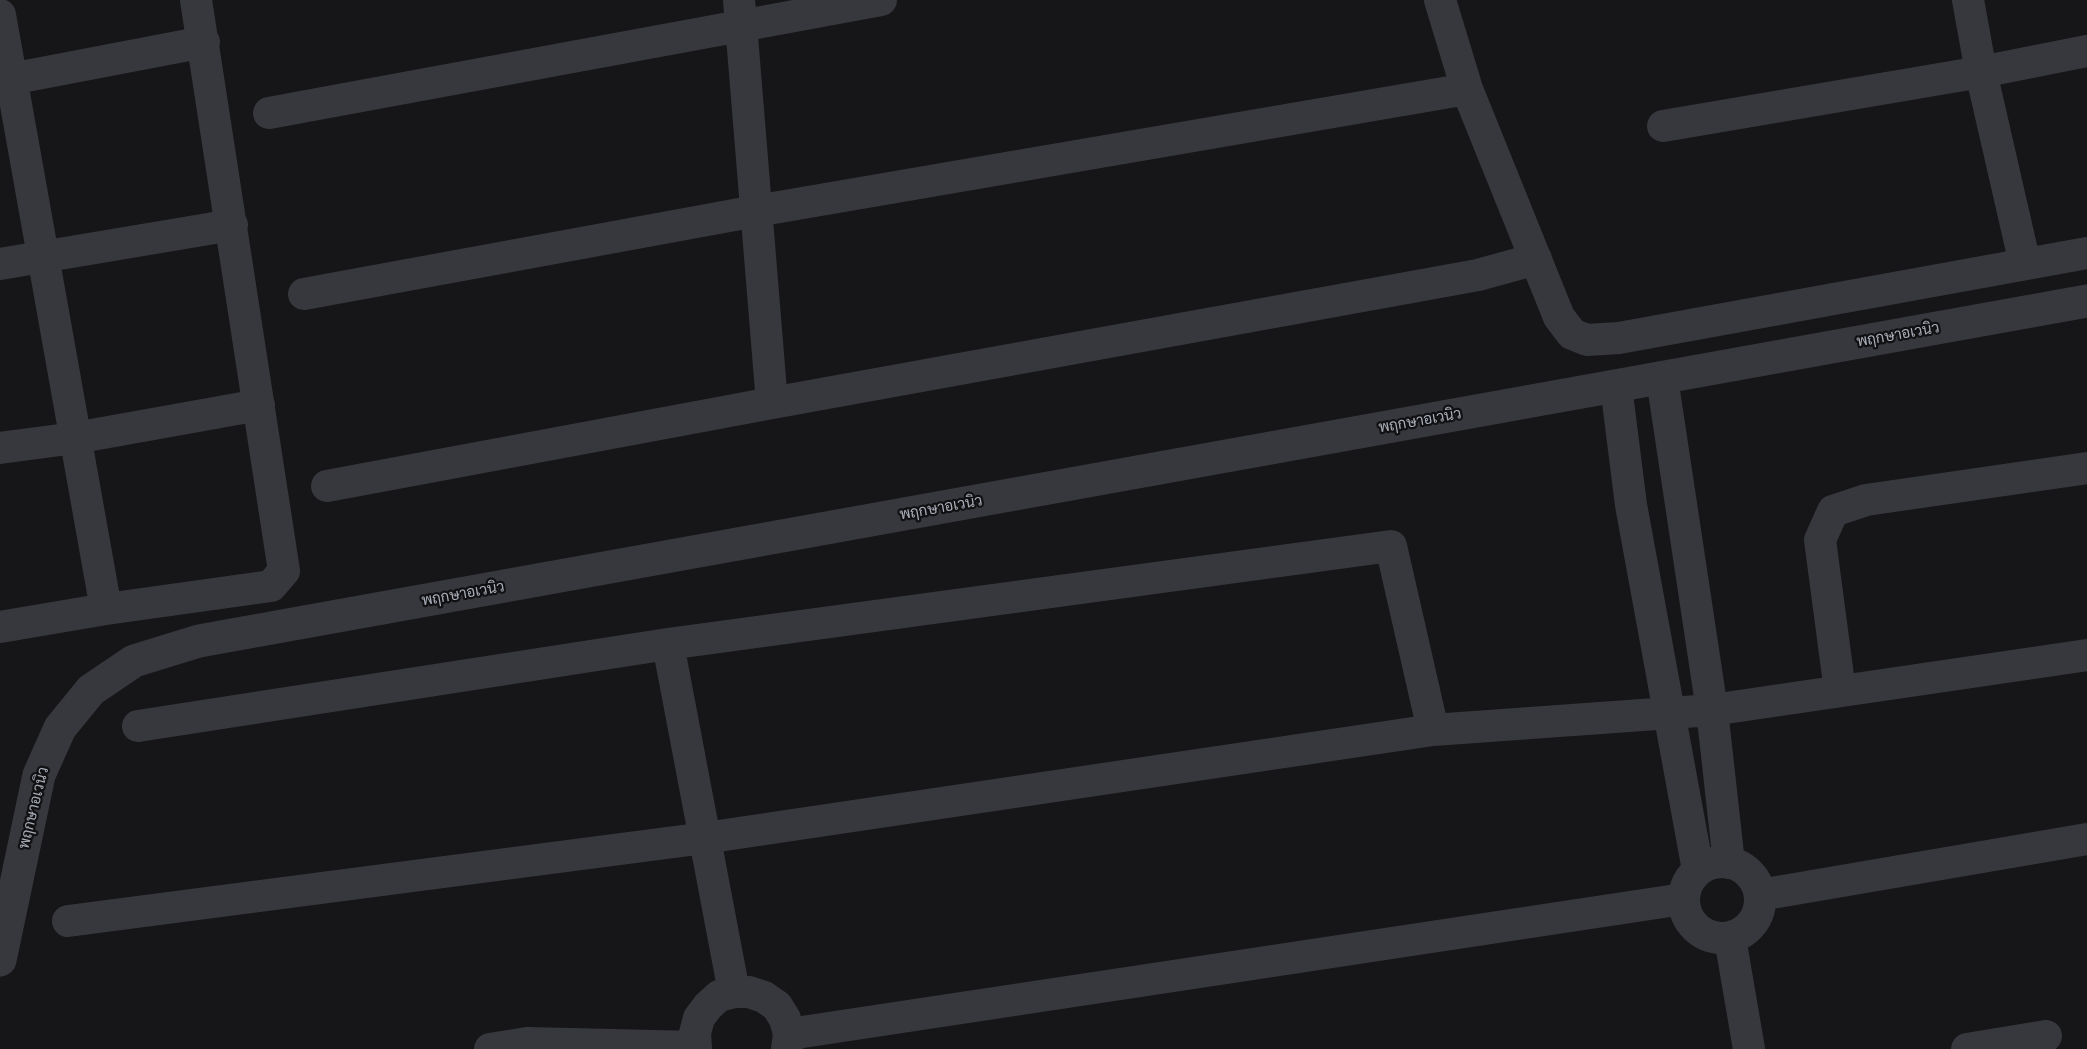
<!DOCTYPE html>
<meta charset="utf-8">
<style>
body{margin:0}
canvas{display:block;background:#161618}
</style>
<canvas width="2087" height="1049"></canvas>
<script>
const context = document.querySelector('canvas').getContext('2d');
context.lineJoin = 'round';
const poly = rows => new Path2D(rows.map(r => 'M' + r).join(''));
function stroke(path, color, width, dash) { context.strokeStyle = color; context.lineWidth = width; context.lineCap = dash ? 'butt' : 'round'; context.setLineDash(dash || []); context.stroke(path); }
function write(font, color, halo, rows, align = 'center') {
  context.font = font + ' "PT Sans",Sarabun,sans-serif'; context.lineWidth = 4.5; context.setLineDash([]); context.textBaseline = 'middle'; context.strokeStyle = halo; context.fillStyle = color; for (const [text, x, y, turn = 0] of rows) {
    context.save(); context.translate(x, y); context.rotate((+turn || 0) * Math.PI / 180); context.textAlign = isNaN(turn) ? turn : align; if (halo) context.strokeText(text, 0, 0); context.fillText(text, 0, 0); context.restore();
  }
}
const minor = poly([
 [739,0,772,403],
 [1440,0,1467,89,1559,317,1572,334,1587,340,1619,338,2087,253],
 [1968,0,1981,72,2025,264],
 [0,15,106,609],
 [0,81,204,42],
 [269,113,881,0],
 [1663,126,1981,72,2087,51],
 [0,264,232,225],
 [304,294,756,211,1467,89],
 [1662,378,1712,710,1729,863],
 [1616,386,1631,505,1698,870],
 [0,448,75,438,259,405],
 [327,486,772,403,1478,275,1536,259],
 [0,627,106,609,271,586,284,571,196,0],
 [668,644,734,992],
 [1840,691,1820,540,1833,511,1866,500,2087,468],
 [138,726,668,644,1391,546,1433,730,1712,710,2087,655],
 '1684 900a38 38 0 1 1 76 0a38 38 0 1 1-76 0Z',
 [1760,895,2087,839],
 [68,921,705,838,1433,730],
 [1730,938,1749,1049],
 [789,1034,1683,899],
 [490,1049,527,1043,696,1047],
 [696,1049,695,1033,699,1018,708,1006,719,996,734,992,749,992,764,997,777,1006,785,1019,789,1034,787,1049],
 [1967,1049,2046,1036]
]);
const tertiary = poly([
 [0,960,39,775,60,728,91,690,134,661,199,641,2087,301]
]);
const streetNames = [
 ["พฤกษาอเวนิว",1898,335,-10],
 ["พฤกษาอเวนิว",1420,421,-10],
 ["พฤกษาอเวนิว",941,508,-10],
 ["พฤกษาอเวนิว",463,594,-10],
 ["พฤกษาอเวนิว",34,808,-76]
];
stroke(minor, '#37383d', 32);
stroke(tertiary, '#37383d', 33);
write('15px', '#a8adb8', '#111113', streetNames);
</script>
